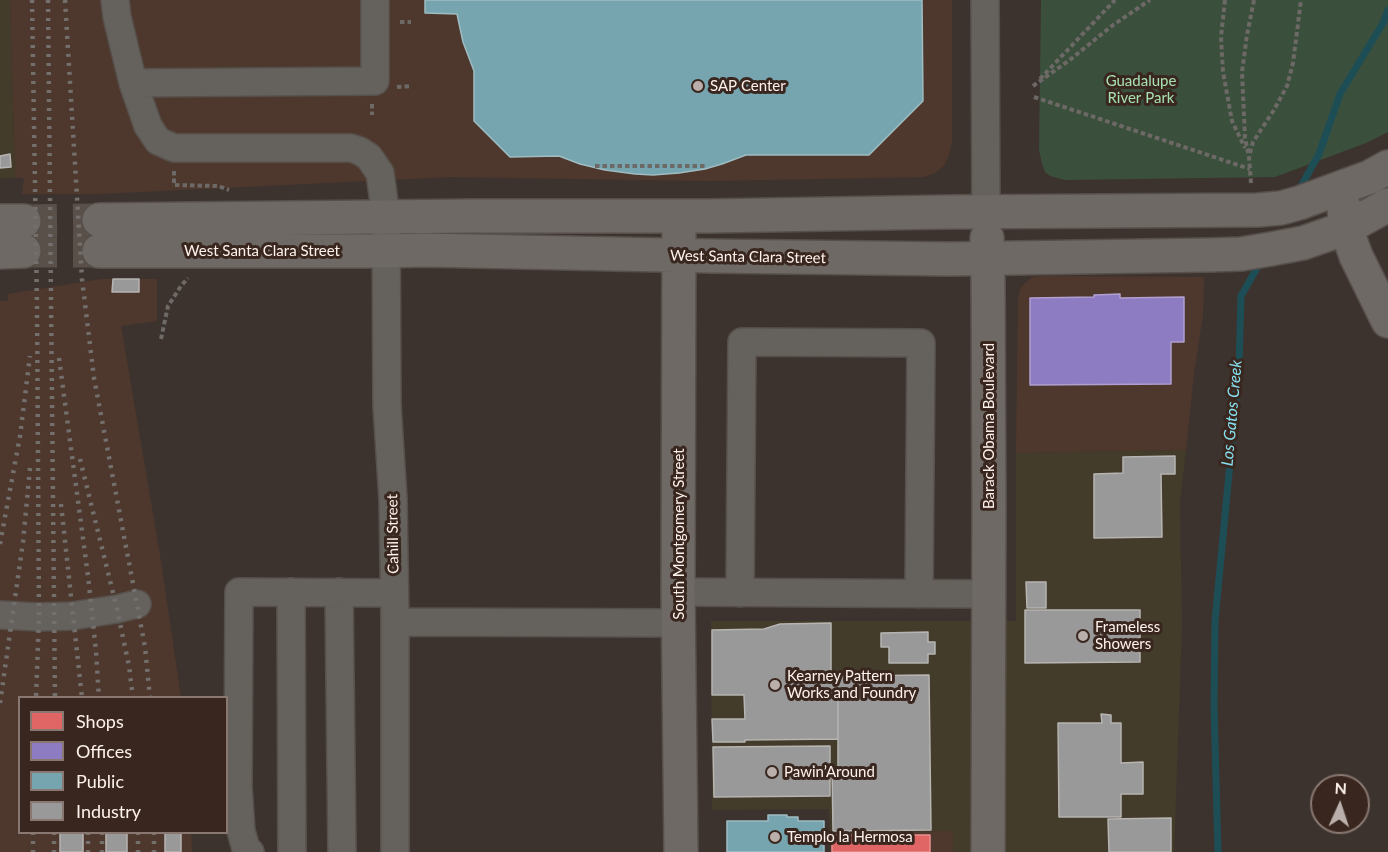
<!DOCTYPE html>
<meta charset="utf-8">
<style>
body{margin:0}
#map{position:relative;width:1388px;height:852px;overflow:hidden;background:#3d332e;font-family:Lato,sans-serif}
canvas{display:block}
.legend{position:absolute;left:18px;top:696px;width:210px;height:138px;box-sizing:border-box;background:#39271f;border:2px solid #887871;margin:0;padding:8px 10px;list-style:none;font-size:18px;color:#fef2ec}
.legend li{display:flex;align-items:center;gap:12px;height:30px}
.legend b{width:30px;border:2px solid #887871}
.north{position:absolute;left:1310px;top:774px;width:60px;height:60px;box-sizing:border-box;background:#39271f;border:2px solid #887871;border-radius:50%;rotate:3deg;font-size:16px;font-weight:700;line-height:24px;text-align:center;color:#fef2ec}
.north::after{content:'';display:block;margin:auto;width:21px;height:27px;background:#baafaa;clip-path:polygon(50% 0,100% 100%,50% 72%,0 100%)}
</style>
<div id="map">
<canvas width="1388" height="852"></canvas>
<ul class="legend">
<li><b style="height:16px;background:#e06666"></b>Shops</li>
<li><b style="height:16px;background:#8e7cc3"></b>Offices</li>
<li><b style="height:16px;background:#76a5af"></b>Public</li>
<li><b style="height:16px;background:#999"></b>Industry</li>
</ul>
<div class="north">N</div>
</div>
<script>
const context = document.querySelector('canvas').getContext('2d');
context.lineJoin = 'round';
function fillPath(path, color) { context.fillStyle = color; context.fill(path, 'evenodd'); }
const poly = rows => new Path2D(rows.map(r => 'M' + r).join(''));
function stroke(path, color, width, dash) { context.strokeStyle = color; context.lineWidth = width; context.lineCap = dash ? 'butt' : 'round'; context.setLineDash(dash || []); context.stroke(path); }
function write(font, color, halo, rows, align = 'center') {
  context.font = font + ' Lato,sans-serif'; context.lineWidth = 6; context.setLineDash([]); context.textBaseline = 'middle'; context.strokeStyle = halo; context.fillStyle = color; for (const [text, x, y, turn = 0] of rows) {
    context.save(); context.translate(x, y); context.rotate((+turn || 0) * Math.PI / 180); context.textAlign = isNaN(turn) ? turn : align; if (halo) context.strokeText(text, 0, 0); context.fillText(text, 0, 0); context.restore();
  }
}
const built = poly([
 [10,0,952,0,952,142,949,155,944,166,935,173,924,177,709,181,451,177,98,194,22,194,24,178,15,178],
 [1040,276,1204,277,1203,315,1194,373,1186,450,1016,453,1018,299,1020,289,1026,282,1033,277],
 [101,279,157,279,157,321,121,326,160,555,181,697,20,698,20,832,191,833,192,852,0,852,0,301,8,301,8,294],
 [954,831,953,852,830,852,830,833]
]);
const industrial = poly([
 [0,0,10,0,15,178,0,178],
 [1186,450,1180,502,1182,627,1174,852,953,852,953,831,830,833,829,809,712,810,711,621,1016,621,1016,453]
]);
const green = poly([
 [1041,0,1388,0,1388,132,1366,143,1275,177,1065,180,1050,176,1045,172,1042,164,1039,150]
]);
const shops = poly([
 [832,835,930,835,930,852,832,852,832,835]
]);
const offices = poly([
 [1120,294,1120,298,1184,297,1184,342,1171,342,1171,384,1030,385,1030,298,1094,297,1094,295,1120,294]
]);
const public = poly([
 [425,0,922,0,923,101,869,155,746,155,722,164,705,169,679,173,653,175,635,174,605,170,580,164,559,156,510,157,474,121,474,71,463,42,457,14,425,13,425,0],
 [768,815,787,815,787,817,798,817,798,821,824,821,824,852,727,852,727,821,768,821,768,815]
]);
const industry = poly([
 [10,154,11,167,0,168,0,156,10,154],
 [113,279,139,279,139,292,112,292,113,279],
 [1175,456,1175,474,1161,474,1162,537,1094,538,1094,474,1123,473,1123,457,1175,456],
 [1026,582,1046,582,1046,608,1027,608,1026,582],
 [1025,610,1140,610,1140,662,1025,663,1025,610],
 [831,623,831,676,838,676,838,739,745,740,745,742,713,742,712,719,745,719,744,695,712,695,712,630,764,629,780,624,831,623],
 [928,632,928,642,935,642,935,654,928,654,928,663,889,663,889,647,881,647,881,633,928,632],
 [929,675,931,830,833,831,832,769,838,769,838,676,929,675],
 [1101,714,1111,715,1111,723,1121,723,1121,763,1143,762,1143,794,1121,794,1121,817,1059,817,1058,723,1102,723,1101,714],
 [830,746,830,796,714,797,713,747,830,746],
 [1171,818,1171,852,1109,852,1108,819,1171,818],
 [60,832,83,832,83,852,60,852,60,832],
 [106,832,127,832,127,852,106,852,106,832],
 [165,832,181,832,181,852,165,852,165,832]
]);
const stream = poly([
 [1299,190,1319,154,1340,94,1383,23,1388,10],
 [1218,852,1214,706,1215,621,1239,368,1241,296,1261,261]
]);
const majorTunnel = poly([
 [24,221,99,220],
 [24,251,99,251]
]);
const path = poly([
 [1225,0,1221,37,1223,72,1232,121,1245,148],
 [400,22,411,22],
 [1040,79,1115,0],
 [1033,86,1071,59,1113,25,1150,0],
 [397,87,412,86],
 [1034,97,1250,169],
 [372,104,372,115],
 [1250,153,1253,142,1274,110,1287,86,1293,63,1301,0],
 [595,166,707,166],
 [174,171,174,185,218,186,229,190],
 [1251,183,1249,157,1245,138,1242,72,1247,35,1254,0],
 [161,339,168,306,181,286,188,278]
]);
const minor = poly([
 [115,0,117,17,133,83,148,126,158,141,174,148,351,148,360,151,369,157,380,173,386,217,387,405,393,499,395,622,395,852],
 [985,0,986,213],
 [133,83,375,81,375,0],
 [291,592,292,852],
 [339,592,342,852],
 [678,592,989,594],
 [740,593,742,342,921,343,919,594],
 [0,615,39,617,72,616,117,609,137,604],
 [395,622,679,623],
 [250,852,246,849,241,831,238,787,239,592,394,593]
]);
const major = poly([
 [1344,207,1346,228,1356,256,1388,321],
 [99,220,471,216,710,216,947,212,1258,210,1281,208,1299,203,1370,177,1388,167],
 [0,221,24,221],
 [679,235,678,592,681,852],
 [987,238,988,282,989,506,988,852],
 [99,251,387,251,425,250,710,256,950,259,1210,255,1241,254,1271,249,1303,243,1346,228,1388,205],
 [0,252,24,251]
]);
const rail = poly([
 [32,0,37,308,39,617,36,698],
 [48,0,55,698],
 [65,0,82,279,94,378,145,647,150,698],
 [59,358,88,576,96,651,99,698],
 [80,459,117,609,129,666,133,698],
 [61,504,82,698],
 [0,544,20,436,30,356],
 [0,703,23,542,30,468],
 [33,832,33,852],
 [54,832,54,852],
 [88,832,88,852],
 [102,832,102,852],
 [138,832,138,852],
 [154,832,154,852]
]);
const markers = [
 [698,86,6,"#baafaa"],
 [1083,636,6,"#baafaa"],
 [775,685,6,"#baafaa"],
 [772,772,6,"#baafaa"],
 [775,837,6,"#baafaa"]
];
const parkNames = [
 ["Guadalupe",1141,81],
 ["River Park",1141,98]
];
const poiNames = [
 ["SAP Center",710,86],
 ["Frameless",1095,627],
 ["Showers",1095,644],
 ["Kearney Pattern",787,676],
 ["Works and Foundry",787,693],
 ["Pawin’Around",784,772],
 ["Templo la Hermosa",787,837]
];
const streetNames = [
 ["West Santa Clara Street",262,251],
 ["West Santa Clara Street",748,257,1],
 ["Barack Obama Boulevard",989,426,-90],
 ["Cahill Street",393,534,-91],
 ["South Montgomery Street",679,534,-90]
];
const waterNames = [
 ["Los Gatos Creek",1232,413,-85]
];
fillPath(built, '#4e382d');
fillPath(industrial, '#433c2b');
fillPath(green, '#3b4f3d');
fillPath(shops, '#e06666');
stroke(shops, '#e9908e', 1.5);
fillPath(offices, '#8e7cc3');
stroke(offices, '#b09fcf', 1.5);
fillPath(public, '#76a5af');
stroke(public, '#9fbcc1', 1.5);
fillPath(industry, '#999');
stroke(industry, '#b7b4b2', 1.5);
stroke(stream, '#1d4e56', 7);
stroke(majorTunnel, '#5a504a', 33, [33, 16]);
stroke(minor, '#564f4a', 30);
stroke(major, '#564f4a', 36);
stroke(path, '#6d6966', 4, [4.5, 3]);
stroke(minor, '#65625e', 27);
stroke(major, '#6e6965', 33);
stroke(rail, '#736f6d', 4.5, [3, 6]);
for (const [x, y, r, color] of markers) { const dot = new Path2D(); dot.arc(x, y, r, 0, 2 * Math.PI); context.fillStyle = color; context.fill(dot); stroke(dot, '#39271f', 2); }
write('15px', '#a7e1b1', '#39271f', parkNames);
write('15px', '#fef2ec', '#39271f', poiNames, 'left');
write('15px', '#fef2ec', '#39271f', streetNames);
write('italic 16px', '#87e0f0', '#39271f', waterNames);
</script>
